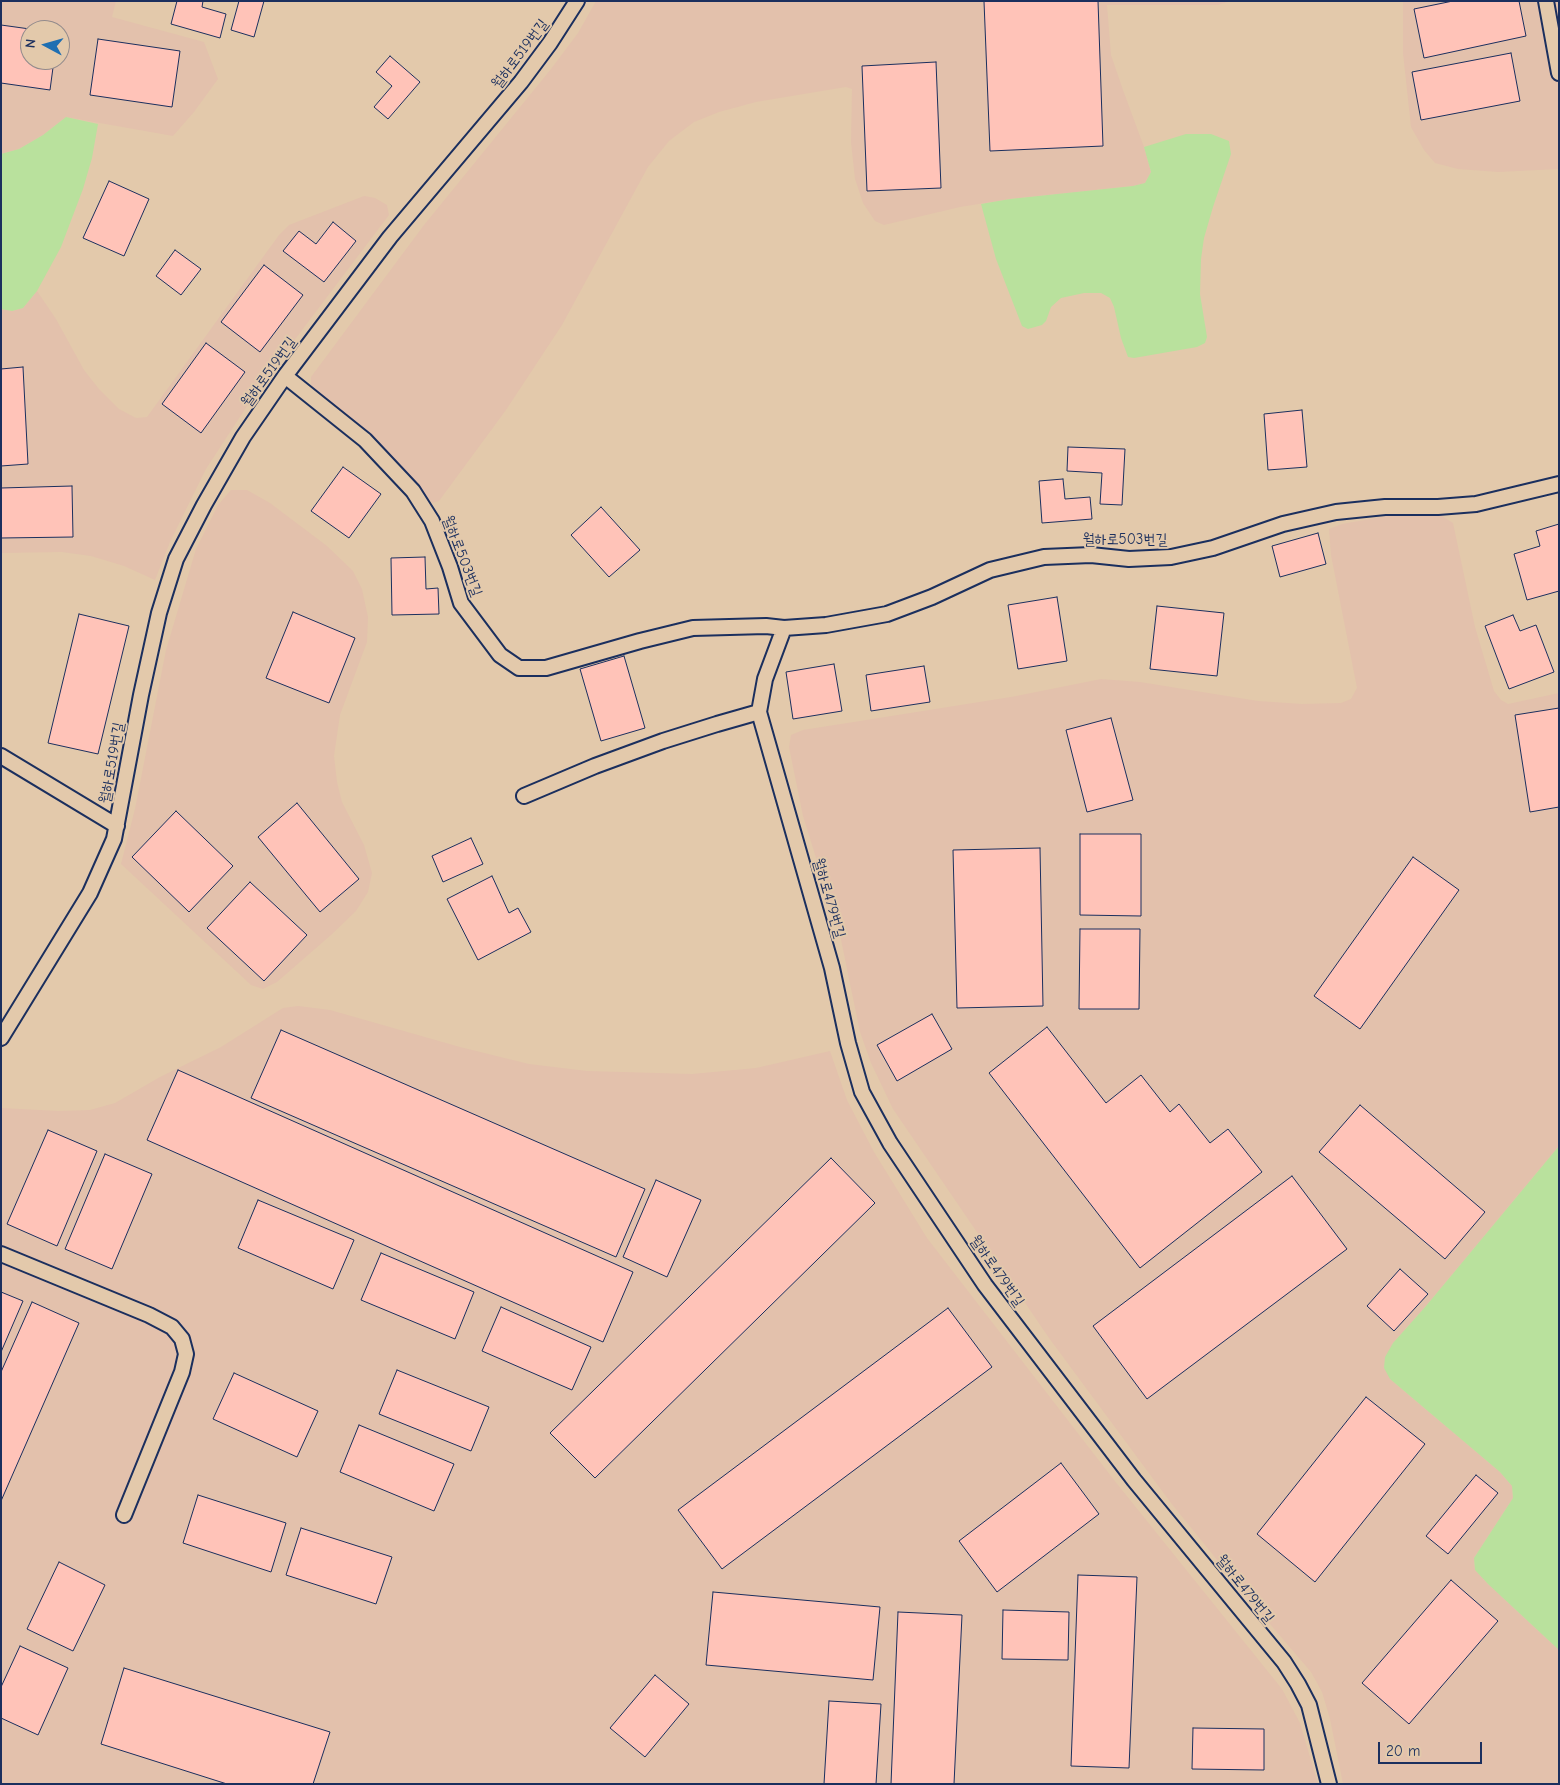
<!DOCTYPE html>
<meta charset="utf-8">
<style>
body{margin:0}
#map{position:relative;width:1560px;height:1785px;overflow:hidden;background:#e3c9ab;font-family:"Comic Neue",sans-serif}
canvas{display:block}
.frame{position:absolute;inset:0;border:2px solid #1b2f5e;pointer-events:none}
.north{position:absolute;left:20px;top:20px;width:50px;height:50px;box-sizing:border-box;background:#e3c9ab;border:1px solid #938b8c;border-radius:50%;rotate:276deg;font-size:14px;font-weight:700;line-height:20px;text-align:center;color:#1b2f5e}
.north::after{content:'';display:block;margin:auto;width:18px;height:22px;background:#1f6fb2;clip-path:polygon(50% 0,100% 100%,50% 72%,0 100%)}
.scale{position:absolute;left:1378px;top:1742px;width:104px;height:22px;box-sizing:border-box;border:2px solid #1b2f5e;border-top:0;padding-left:6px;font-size:15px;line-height:18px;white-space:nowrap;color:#1b2f5e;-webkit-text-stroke:4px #e3c9ab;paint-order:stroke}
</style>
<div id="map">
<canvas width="1560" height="1785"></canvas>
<div class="frame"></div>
<div class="north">N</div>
<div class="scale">20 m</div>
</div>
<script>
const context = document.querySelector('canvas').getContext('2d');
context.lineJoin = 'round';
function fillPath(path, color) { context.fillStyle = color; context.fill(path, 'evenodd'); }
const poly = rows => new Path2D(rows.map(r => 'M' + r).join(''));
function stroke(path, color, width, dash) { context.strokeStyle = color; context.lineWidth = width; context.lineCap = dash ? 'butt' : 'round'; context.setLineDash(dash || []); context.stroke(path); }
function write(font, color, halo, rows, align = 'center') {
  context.font = font + ' "Comic Neue","Poor Story",sans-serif'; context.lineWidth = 4; context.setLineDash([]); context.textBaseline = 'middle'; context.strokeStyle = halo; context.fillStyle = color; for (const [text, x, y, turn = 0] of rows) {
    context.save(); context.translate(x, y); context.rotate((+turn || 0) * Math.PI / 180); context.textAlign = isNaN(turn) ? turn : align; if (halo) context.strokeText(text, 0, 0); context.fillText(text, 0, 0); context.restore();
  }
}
const built = poly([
 [1,1,116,1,112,17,204,42,218,79,194,112,173,136,66,117,43,135,19,149,1,154],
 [30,30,60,30,60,60,30,60],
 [596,1,1231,1,1218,5,1107,5,1111,55,1123,90,1144,147,1151,172,1145,183,1133,186,1010,199,960,207,884,225,875,221,863,203,855,179,851,142,852,89,846,87,756,102,719,112,694,122,669,141,648,167,562,325,506,410,439,501,432,503,366,431,316,391,311,385,311,377,424,225,551,69,578,33],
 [1403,1,1559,1,1559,169,1498,172,1458,169,1435,163,1424,150,1411,127,1403,53],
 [364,196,375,198,387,205,389,215,262,383,206,469,170,542,155,580,124,566,91,556,62,552,1,553,1,309,12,311,23,308,37,291,56,319,84,370,99,389,119,409,136,418,147,417,279,235,289,225],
 [231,490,247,490,270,503,327,546,353,571,362,589,368,617,367,642,340,715,334,756,337,782,342,802,364,845,372,873,368,892,356,911,331,935,277,982,263,989,251,985,121,864,135,809,166,650,196,549,218,505],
 [1387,516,1442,516,1453,523,1475,627,1494,691,1501,700,1508,704,1559,693,1559,1146,1426,1306,1393,1343,1390,1379,1500,1472,1512,1486,1513,1498,1474,1558,1475,1570,1488,1584,1559,1650,1559,1784,1343,1784,1330,1719,1322,1692,1311,1672,1252,1603,1171,1503,1049,1338,893,1109,871,1063,860,1032,840,935,803,816,789,747,791,735,803,730,1011,697,1101,679,1140,682,1258,701,1302,704,1341,703,1351,699,1357,688,1331,555,1329,529,1342,524],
 [298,1006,330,1010,460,1047,529,1064,587,1071,692,1074,756,1068,830,1051,847,1100,874,1152,927,1238,1114,1480,1282,1689,1300,1723,1318,1784,1,1784,1,1108,59,1111,90,1110,115,1103,160,1077,221,1047,283,1008]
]);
const green = poly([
 [66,117,98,124,92,158,83,189,61,247,37,291,23,308,12,311,1,309,1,154,19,149,43,135],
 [1186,134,1211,134,1229,141,1231,154,1213,207,1204,238,1201,259,1200,294,1207,337,1205,343,1197,347,1134,358,1128,357,1121,338,1114,307,1110,298,1101,293,1084,293,1061,298,1051,307,1046,321,1042,325,1028,329,1022,326,996,259,981,204,1010,199,1133,186,1145,183,1151,172,1144,147],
 [1559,1146,1559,1650,1488,1584,1475,1570,1474,1558,1513,1498,1512,1486,1500,1472,1390,1379,1384,1368,1385,1357,1393,1343,1426,1306]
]);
const building = poly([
 [177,1,203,1,202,7,226,14,220,38,171,24,177,1],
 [239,1,264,1,254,37,231,30,239,1],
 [984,1,1098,1,1103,146,990,151,984,1],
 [1453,1,1519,1,1526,36,1424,58,1414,9,1453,1],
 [1,25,37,30,30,30,30,60,54,60,50,90,1,83,1,25],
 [98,39,180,51,172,107,90,95,98,39],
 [1511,53,1520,101,1421,120,1412,72,1511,53],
 [390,56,420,82,388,119,374,107,392,86,376,72,390,56],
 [936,62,941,188,867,191,862,66,936,62],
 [109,181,149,199,124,256,83,238,109,181],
 [333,222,356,241,324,282,283,251,299,231,316,244,333,222],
 [175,250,201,269,181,295,156,276,175,250],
 [264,265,303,295,260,352,221,322,264,265],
 [206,343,245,372,201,433,162,404,206,343],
 [23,367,28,464,1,466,1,369,23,367],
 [1302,410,1307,467,1268,470,1264,414,1302,410],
 [1068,447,1125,449,1122,505,1100,504,1102,473,1067,471,1068,447],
 [343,467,381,494,349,538,311,511,343,467],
 [1063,479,1065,499,1090,497,1092,519,1042,523,1039,481,1063,479],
 [72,486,73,537,1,538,1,488,72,486],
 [601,507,640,550,609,577,571,535,601,507],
 [1559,524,1559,591,1527,600,1514,554,1540,546,1536,531,1559,524],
 [1318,533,1326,564,1280,577,1272,546,1318,533],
 [425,557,426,589,438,588,439,614,392,615,391,558,425,557],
 [1057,597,1067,661,1018,669,1008,605,1057,597],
 [1157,606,1224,613,1217,676,1150,669,1157,606],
 [293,612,355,638,329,703,266,678,293,612],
 [79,614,129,626,98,754,48,743,79,614],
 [1513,615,1520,631,1536,625,1554,672,1509,689,1485,626,1513,615],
 [624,656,645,728,601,741,580,669,624,656],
 [834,664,842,711,793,719,786,672,834,664],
 [924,666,930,702,871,711,866,675,924,666],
 [1559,708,1559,807,1530,812,1515,715,1559,708],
 [1111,718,1133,800,1087,812,1066,730,1111,718],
 [297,803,359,879,320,912,258,837,297,803],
 [176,811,233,866,189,912,132,857,176,811],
 [1080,834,1141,834,1141,916,1080,915,1080,834],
 [471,838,483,864,443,882,432,856,471,838],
 [1040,848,1043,1006,957,1008,953,850,1040,848],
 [1413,857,1459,890,1360,1029,1314,996,1413,857],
 [492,876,509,913,518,908,531,932,478,960,447,899,492,876],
 [250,882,307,935,264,981,207,928,250,882],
 [1080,929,1140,929,1139,1009,1079,1009,1080,929],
 [932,1014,952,1049,897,1081,877,1045,932,1014],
 [1047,1027,1106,1103,1141,1075,1170,1112,1179,1104,1210,1143,1228,1129,1262,1172,1140,1268,989,1073,1047,1027],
 [281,1030,645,1189,616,1257,251,1098,281,1030],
 [178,1070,633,1272,603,1342,147,1140,178,1070],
 [1360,1105,1485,1212,1445,1259,1319,1152,1360,1105],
 [48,1130,97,1151,57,1246,7,1224,48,1130],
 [105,1154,152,1174,112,1269,65,1249,105,1154],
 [831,1158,875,1203,595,1478,550,1433,831,1158],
 [1292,1176,1347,1249,1147,1399,1093,1326,1292,1176],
 [656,1180,701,1200,667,1277,623,1257,656,1180],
 [258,1200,354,1240,333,1289,238,1248,258,1200],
 [381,1253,474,1292,455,1339,361,1300,381,1253],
 [1400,1269,1428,1294,1394,1331,1367,1306,1400,1269],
 [1,1292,23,1301,1,1352,1,1292],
 [32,1302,79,1323,1,1501,1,1372,32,1302],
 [501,1307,591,1347,572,1390,482,1351,501,1307],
 [948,1308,992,1367,722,1569,678,1510,948,1308],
 [397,1370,489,1407,471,1451,379,1414,397,1370],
 [234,1373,318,1411,297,1457,213,1419,234,1373],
 [1366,1397,1425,1444,1315,1582,1257,1534,1366,1397],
 [359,1425,454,1464,434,1511,340,1472,359,1425],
 [1061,1463,1099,1514,997,1592,959,1541,1061,1463],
 [1476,1475,1498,1493,1448,1554,1426,1536,1476,1475],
 [198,1495,286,1523,271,1572,183,1543,198,1495],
 [301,1528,392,1557,376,1604,286,1575,301,1528],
 [59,1562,105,1585,73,1651,27,1629,59,1562],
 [1078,1575,1137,1577,1129,1768,1071,1766,1078,1575],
 [1451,1580,1498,1621,1409,1724,1362,1683,1451,1580],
 [713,1592,880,1607,873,1680,706,1665,713,1592],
 [1003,1610,1069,1612,1068,1660,1002,1659,1003,1610],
 [898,1612,962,1615,954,1784,891,1784,898,1612],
 [20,1646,68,1668,38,1735,1,1718,1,1687,20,1646],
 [124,1668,330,1732,313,1784,227,1784,101,1744,124,1668],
 [655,1675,689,1704,645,1757,610,1728,655,1675],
 [829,1701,881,1704,876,1784,824,1784,829,1701],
 [1193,1728,1264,1729,1264,1770,1192,1769,1193,1728]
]);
const service = poly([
 [1546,1,1559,73],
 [285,376,365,440,413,491,432,521,450,567,461,603,500,655,519,668,546,668,640,641,693,628,766,626,784,628,826,625,887,614,932,597,990,570,1044,557,1091,555,1129,559,1171,557,1213,548,1283,524,1336,512,1385,507,1438,507,1476,504,1559,484],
 [759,712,832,968,848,1043,862,1092,890,1143,985,1285,1134,1480,1284,1662,1298,1684,1309,1705,1329,1784],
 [1,756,117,826],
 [524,796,595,766,663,741,717,724,759,712,765,679,784,628],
 [1,1038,90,893,114,839,141,695,159,613,176,559,204,505,243,437,285,376,390,237,521,82,550,43,577,1],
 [1,1254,149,1315,172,1327,182,1339,186,1354,182,1372,124,1515]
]);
const streetNames = [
 ["월하로519번길",520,54,-53],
 ["월하로519번길",269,372,-54],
 ["월하로503번길",1125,540],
 ["월하로503번길",462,556,69],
 ["월하로519번길",112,763,-80],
 ["월하로479번길",829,898,74],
 ["월하로479번길",997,1271,55],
 ["월하로479번길",1245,1589,51]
];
fillPath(built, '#e3c1ac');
fillPath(green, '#b9e19d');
fillPath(building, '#ffc3b8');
stroke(building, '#1b2f5e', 1);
stroke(service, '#1b2f5e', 18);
stroke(service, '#e3c9ab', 14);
write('15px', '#1b2f5e', '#e3c9ab', streetNames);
</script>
